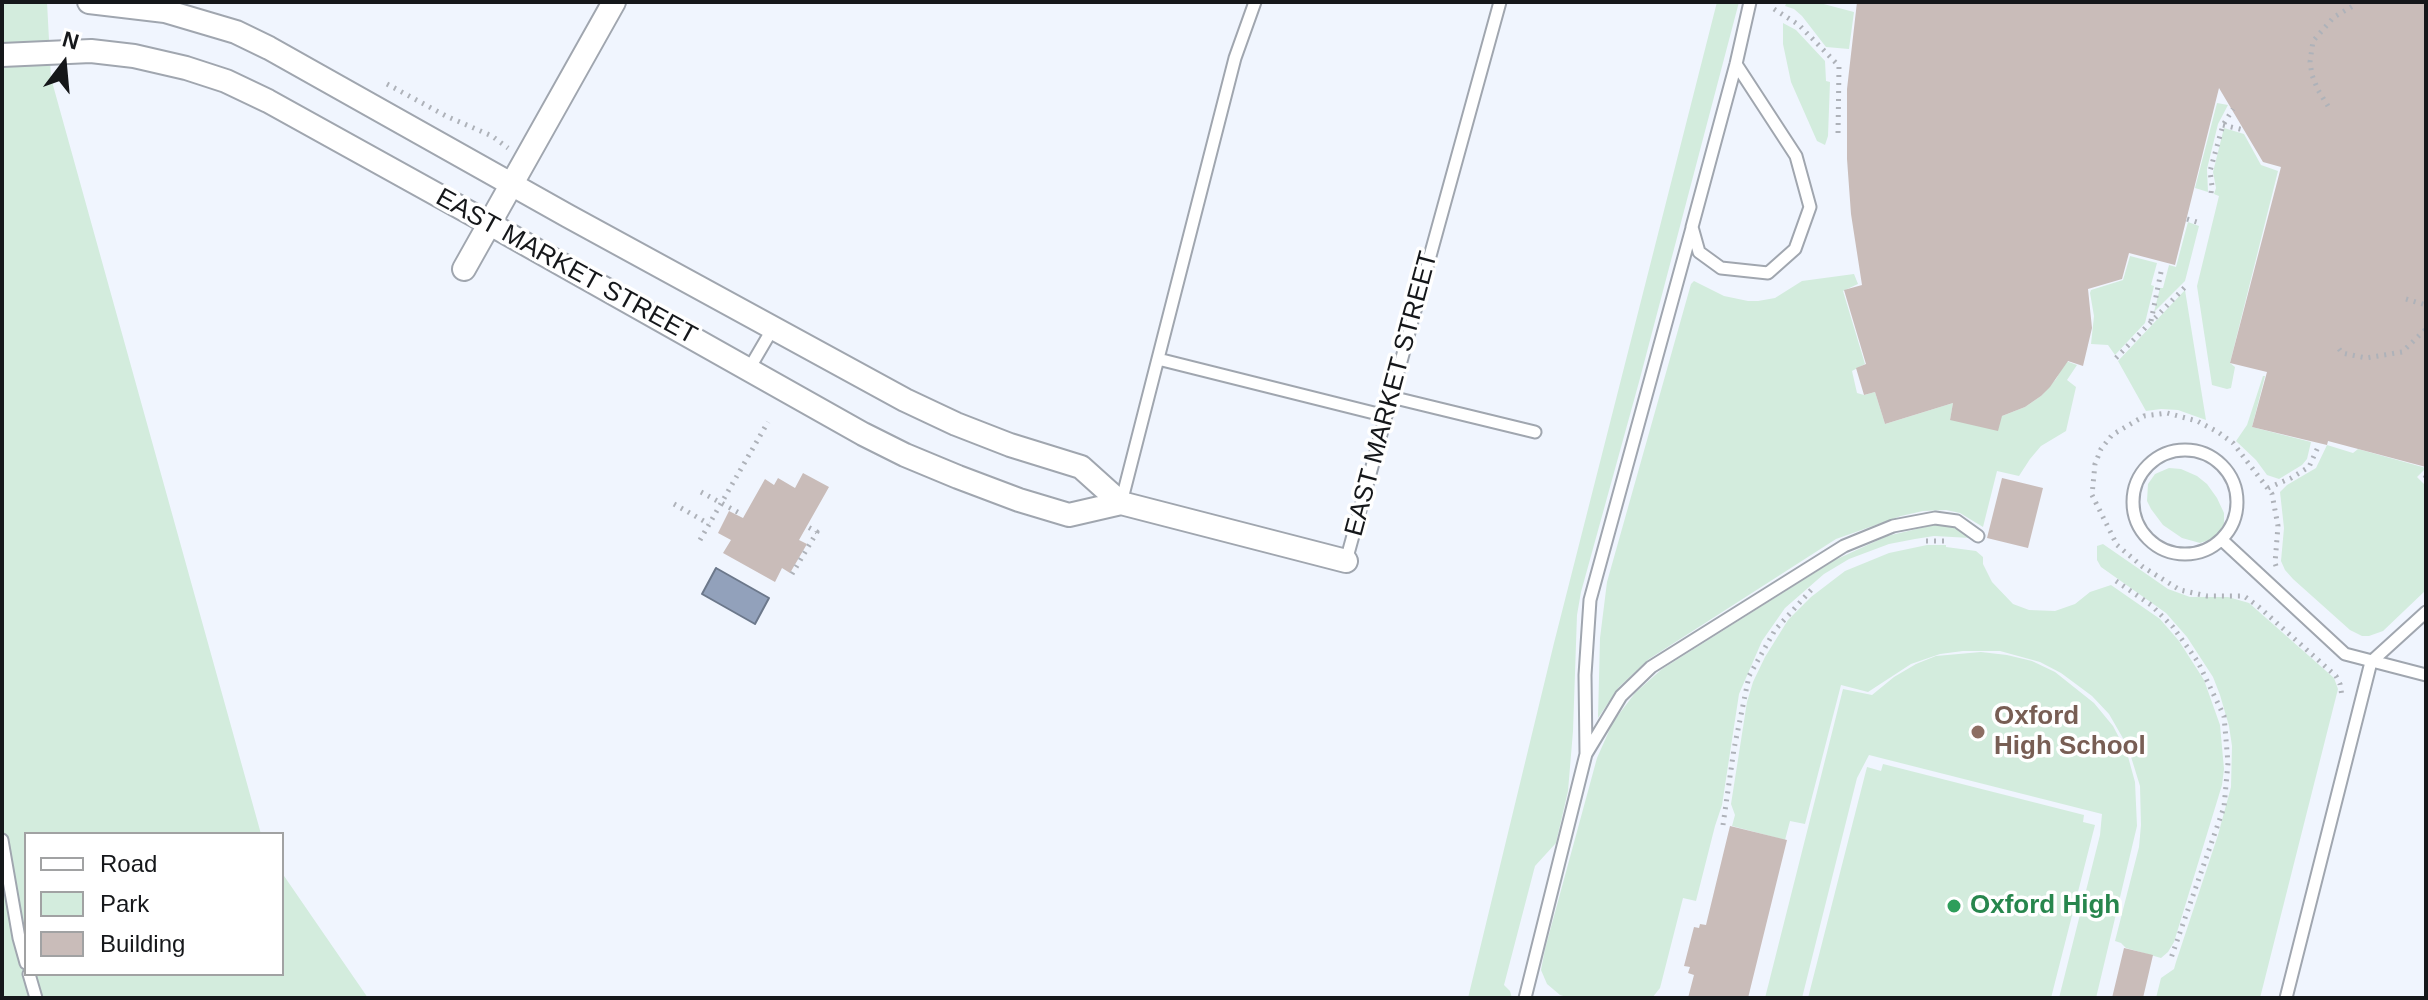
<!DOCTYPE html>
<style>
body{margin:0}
#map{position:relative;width:2428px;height:1000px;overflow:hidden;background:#f0f5fe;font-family:Arial,sans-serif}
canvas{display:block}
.frame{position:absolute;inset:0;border:4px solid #15171a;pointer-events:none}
.legend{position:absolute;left:24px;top:832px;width:260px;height:144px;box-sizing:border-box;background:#fff;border:2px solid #a1a2a3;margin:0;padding:10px 14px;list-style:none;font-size:24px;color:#15171a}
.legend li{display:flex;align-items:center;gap:16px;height:40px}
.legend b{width:40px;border:2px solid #a1a2a3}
.north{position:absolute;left:24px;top:24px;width:80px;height:80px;-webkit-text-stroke:6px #fff;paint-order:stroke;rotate:16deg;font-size:22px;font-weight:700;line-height:32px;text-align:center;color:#15171a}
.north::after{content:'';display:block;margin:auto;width:28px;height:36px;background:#15171a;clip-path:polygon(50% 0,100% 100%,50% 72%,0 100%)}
</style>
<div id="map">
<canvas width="2428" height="1000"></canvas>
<div class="frame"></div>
<ul class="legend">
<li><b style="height:10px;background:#fff"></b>Road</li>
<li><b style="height:22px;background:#d3ecdd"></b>Park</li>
<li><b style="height:22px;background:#c9bcb9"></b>Building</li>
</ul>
<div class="north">N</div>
</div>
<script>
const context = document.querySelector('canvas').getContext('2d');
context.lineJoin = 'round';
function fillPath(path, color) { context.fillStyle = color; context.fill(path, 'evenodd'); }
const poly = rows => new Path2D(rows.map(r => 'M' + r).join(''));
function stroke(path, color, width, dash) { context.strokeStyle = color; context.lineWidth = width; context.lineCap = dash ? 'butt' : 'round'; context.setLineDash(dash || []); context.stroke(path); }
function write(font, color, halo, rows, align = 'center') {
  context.font = font + ' Arial,sans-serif'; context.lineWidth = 7; context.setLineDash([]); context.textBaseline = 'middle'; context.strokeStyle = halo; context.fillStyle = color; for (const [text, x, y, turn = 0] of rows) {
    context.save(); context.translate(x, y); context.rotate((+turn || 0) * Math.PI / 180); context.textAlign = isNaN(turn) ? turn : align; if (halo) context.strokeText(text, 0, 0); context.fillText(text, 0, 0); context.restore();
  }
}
const green = poly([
 [2,2,47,2,51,78,261,834,26,834,26,974,282,974,282,873,368,998,2,998],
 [1717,2,1739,2,1639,382,1581,592,1577,615,1573,731,1568,791,1556,843,1535,866,1504,985,1510,991,1512,998,1468,998,1554,643],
 [1787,2,1816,2,1854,12,1849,49,1826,47,1802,16,1794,9,1785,6],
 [1783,23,1796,30,1825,61,1826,81,1830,82,1828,136,1825,145,1817,141,1791,82,1783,44],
 [2217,103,2228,105,2218,124,2207,169,2208,192,2195,188],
 [2224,128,2244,134,2261,165,2278,171,2230,363,2235,367,2231,388,2227,389,2212,385,2197,286,2219,196,2214,194,2216,188,2213,172],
 [2188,222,2199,226,2185,281,2154,312,2160,288,2163,288,2169,265,2176,267],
 [2130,256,2157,263,2151,285,2154,286,2145,323,2115,355,2108,345,2091,344,2094,316,2090,293,2091,290,2123,280],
 [1854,274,1858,284,1843,291,1865,364,1852,371,1857,393,1864,395,1875,392,1885,424,1953,403,1950,420,2002,416,2025,407,2041,396,2056,379,2066,361,2077,365,2067,380,2076,387,2066,431,2041,446,2030,459,2019,476,1997,471,1983,527,1960,513,1946,510,1923,511,1901,516,1836,539,1649,659,1619,687,1598,718,1600,638,1607,582,1691,284,1694,281,1724,296,1748,301,1758,301,1775,298,1802,281],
 [2185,290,2206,420,2178,410,2161,409,2146,411,2118,361],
 [2263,376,2265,376,2252,427,2311,442,2307,459,2302,465,2279,479,2267,475,2256,460,2236,441,2247,425],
 [2327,445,2353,453,2358,449,2426,468,2417,477,2426,486,2426,590,2383,631,2369,636,2362,636,2350,630,2293,579,2285,570,2281,561,2284,528,2280,492,2287,485,2316,468],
 [2169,468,2181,469,2197,476,2207,484,2217,498,2224,513,2224,523,2222,530,2212,539,2200,543,2182,538,2163,525,2151,509,2147,501,2148,484,2155,474],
 [1934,525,1949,525,1964,532,1971,538,1934,536,1915,539,1889,544,1849,559,1824,574,1785,608,1762,641,1739,694,1722,805,1715,826,1696,901,1683,898,1660,988,1652,998,1570,998,1560,995,1547,984,1541,970,1545,949,1597,758,1613,722,1635,693,1662,669,1835,560,1887,536],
 [2103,544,2168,589,2190,597,2228,597,2249,603,2334,678,2338,689,2260,998,2156,998,2161,978,2174,969,2176,962,2218,835,2231,787,2232,746,2229,726,2220,695,2213,677,2187,637,2166,613,2101,567,2097,560,2097,546],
 [1927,545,1946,545,1946,547,1976,551,1983,557,1983,564,1992,582,2013,604,2029,610,2055,611,2075,604,2090,592,2111,585,2160,619,2179,641,2204,680,2220,725,2224,769,2222,785,2174,942,2168,952,2161,958,2126,948,2121,943,2115,941,2139,847,2141,825,2140,786,2128,747,2109,714,2092,696,2061,673,2040,662,2000,651,1963,651,1940,654,1911,664,1868,692,1841,685,1805,824,1790,821,1785,840,1732,826,1735,815,1731,804,1747,702,1753,682,1765,657,1788,620,1811,597,1845,571,1889,553],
 [1981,652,2007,655,2032,661,2055,672,2094,703,2113,726,2127,753,2135,782,2137,826,2096,998,2059,998,2100,835,2102,814,1869,755,1857,778,1802,998,1765,998,1843,689,1872,695,1894,677,1916,664,1936,656],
 [1883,764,2084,815,2083,822,2095,825,2051,998,1808,998,1867,767,1881,771]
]);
const water = poly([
 [716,568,769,598,755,624,702,594,716,568]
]);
const building = poly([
 [1857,2,2426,2,2426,467,2328,441,2327,445,2252,427,2267,372,2230,363,2281,167,2263,162,2219,88,2175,265,2129,253,2122,279,2088,289,2092,328,2083,366,2068,361,2050,387,2041,396,2025,407,2002,416,1998,431,1950,420,1953,403,1885,424,1875,392,1864,395,1856,368,1866,364,1844,290,1862,285,1851,214,1847,159,1847,89],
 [803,473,829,487,799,540,807,544,790,573,782,568,775,582,723,553,731,540,718,533,729,511,743,518,765,479,774,485,778,478,795,488],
 [2002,478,2043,488,2028,548,1987,538],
 [1730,826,1787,840,1748,998,1688,998,1694,975,1688,973,1690,967,1684,966,1694,927,1699,928,1700,924,1706,925],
 [2124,948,2153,955,2143,998,2112,998]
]);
const path = poly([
 [1774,9,1799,25,1839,66,1838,134],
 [387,84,446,116,492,136,508,148],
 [2328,106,2318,90,2312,75,2310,62,2313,41,2334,17,2353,6],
 [2223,125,2244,130],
 [2211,193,2212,186,2210,171,2223,125,2233,109],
 [2187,219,2200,223],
 [2406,299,2426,305],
 [2151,321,2162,267],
 [2339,349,2342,353,2366,358,2402,352,2426,329],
 [2116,358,2185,287],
 [2425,475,2426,477],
 [2268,488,2291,478,2309,467,2318,447],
 [701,492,743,515],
 [674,504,709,524],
 [700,540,768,422],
 [1926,541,1948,541],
 [2276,566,2275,563,2278,526,2272,494,2233,443,2218,432,2197,421,2167,413,2144,416,2112,435,2101,449,2095,464,2092,495,2117,545,2143,567,2180,590,2207,596,2244,596,2259,607,2336,676,2340,684,2342,696],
 [792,574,817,532,808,527],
 [2116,581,2151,605,2173,627,2198,662,2224,716,2228,763,2224,807,2170,961],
 [1723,825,1734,749,1749,676,1775,630,1812,589]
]);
const lane = poly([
 [1736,64,1796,156,1810,207,1795,249,1768,273,1721,268,1699,252,1692,227,1736,64,1750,2],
 [1158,359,1386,416],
 [749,369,773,328],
 [1391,397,1535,432],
 '2133 502a52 52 0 1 1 104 0a52 52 0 1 1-104 0Z',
 [1121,503,1235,58,1255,2],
 [2222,540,2345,654,2426,675],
 [1346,561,1500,2],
 [1586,753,1585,675,1590,600,1692,228],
 [2,840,19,938,26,963],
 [29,974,36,998],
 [1525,998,1586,754,1621,696,1651,667,1844,546,1893,526,1935,518,1957,521,1978,536],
 [2286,998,2371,662,2426,612]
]);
const street = poly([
 [89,2,165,11,236,32,269,48,568,216,905,400,956,424,1010,445,1081,467,1121,503],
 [2,55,91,51,134,56,186,68,226,81,268,101,490,224,863,434,905,455,958,477,1019,500,1069,515,1121,503,1346,561],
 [464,269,614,2]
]);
const markers = [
 [1978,732,8,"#8d6e63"],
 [1954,906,8,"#2e9e5b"]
];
const streetNames = [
 ["EAST MARKET STREET",566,267,29],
 ["EAST MARKET STREET",1392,394,-75]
];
const educationNames = [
 ["Oxford",1994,717],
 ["High School",1994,747]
];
const leisureNames = [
 ["Oxford High",1970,906]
];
fillPath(green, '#d3ecdd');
fillPath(water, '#92a1bb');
stroke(water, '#6c788b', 2);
fillPath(building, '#c9bcb9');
stroke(lane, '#a0a6af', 15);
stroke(street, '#a0a6af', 26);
stroke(path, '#aeb2b9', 5, [2, 6]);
stroke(lane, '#fff', 11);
stroke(street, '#fff', 22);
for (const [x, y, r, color] of markers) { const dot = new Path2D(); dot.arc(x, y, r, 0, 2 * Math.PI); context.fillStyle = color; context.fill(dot); stroke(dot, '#fff', 3); }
write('26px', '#15171a', '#fff', streetNames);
write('bold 26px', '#785e54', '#fff', educationNames, 'left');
write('bold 26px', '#27864d', '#fff', leisureNames, 'left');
</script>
